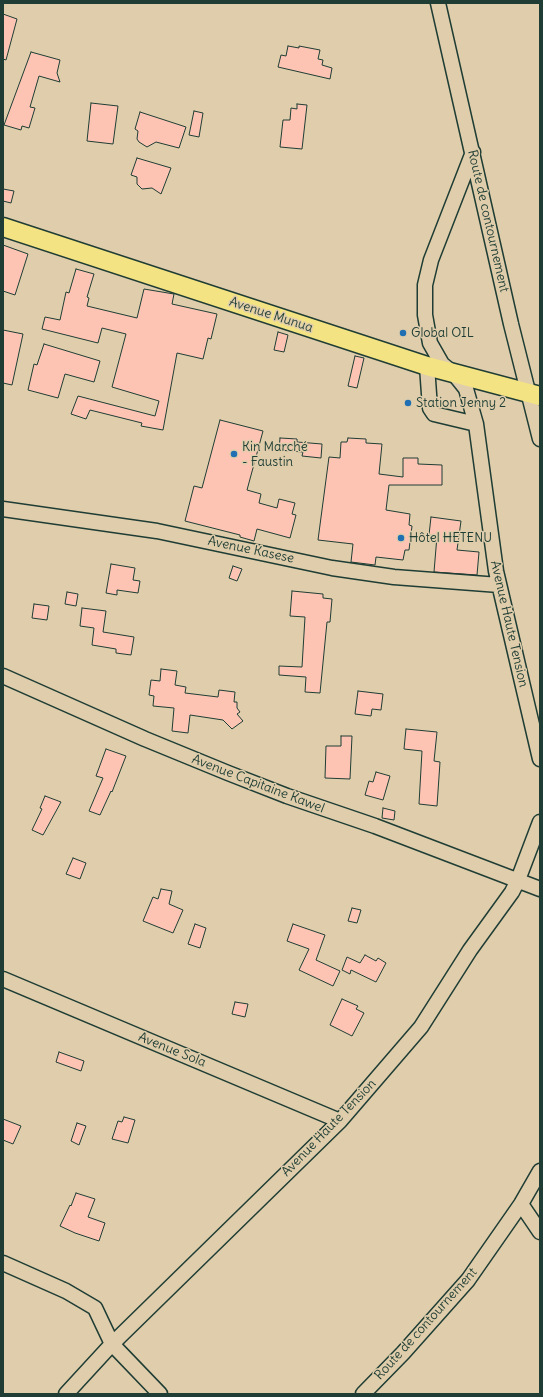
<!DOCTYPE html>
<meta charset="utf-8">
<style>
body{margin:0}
#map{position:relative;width:543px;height:1397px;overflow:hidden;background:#dfcdab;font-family:Delius,sans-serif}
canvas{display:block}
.frame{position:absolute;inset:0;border:4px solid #1f3d34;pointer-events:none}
</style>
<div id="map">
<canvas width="543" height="1397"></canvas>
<div class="frame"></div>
</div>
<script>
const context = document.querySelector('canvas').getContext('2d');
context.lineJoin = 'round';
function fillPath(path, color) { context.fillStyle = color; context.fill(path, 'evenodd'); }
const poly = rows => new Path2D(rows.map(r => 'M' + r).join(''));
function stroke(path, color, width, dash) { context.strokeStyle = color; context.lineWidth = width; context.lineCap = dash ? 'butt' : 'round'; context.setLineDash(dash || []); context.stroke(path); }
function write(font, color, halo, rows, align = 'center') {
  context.font = font + ' Delius,sans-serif'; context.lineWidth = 3; context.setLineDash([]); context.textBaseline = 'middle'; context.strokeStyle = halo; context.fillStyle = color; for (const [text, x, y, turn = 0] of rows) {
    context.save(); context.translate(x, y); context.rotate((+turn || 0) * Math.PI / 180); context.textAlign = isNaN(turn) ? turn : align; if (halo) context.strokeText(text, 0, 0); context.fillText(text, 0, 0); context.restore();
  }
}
const building = poly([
 [3,14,17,19,6,60,3,59,3,14],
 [288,46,299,48,299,46,320,50,318,59,323,60,322,65,332,68,330,79,278,67,281,55,286,56,288,46],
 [31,52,60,60,57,73,60,82,39,76,30,107,35,108,29,128,22,126,21,130,4,125,31,52],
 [91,103,118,106,113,144,87,141,91,103],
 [297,104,307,105,302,149,280,147,283,120,290,120,291,108,297,109,297,104],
 [194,111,203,113,199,137,189,135,194,111],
 [140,112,186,127,179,148,156,142,147,147,139,142,137,139,138,131,135,129,140,112],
 [137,158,171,168,161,194,152,188,142,189,137,184,137,177,131,175,137,158],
 [3,189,14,191,11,203,3,201,3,189],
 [3,245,28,254,15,295,3,291,3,245],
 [76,269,94,274,87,297,89,298,87,306,137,318,144,289,174,294,172,304,217,314,211,339,208,338,203,359,177,353,163,430,141,426,142,423,90,410,86,419,71,414,78,396,155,416,159,401,112,387,126,334,102,328,98,343,42,329,45,317,60,320,66,292,69,293,76,269],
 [3,330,23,334,12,385,3,383,3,330],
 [278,332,288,335,284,352,274,350,278,332],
 [44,344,100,361,94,382,65,374,58,398,28,390,34,364,37,365,44,344],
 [355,356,364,358,357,388,348,386,355,356],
 [220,420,263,431,247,490,261,494,259,503,277,508,279,499,295,503,292,514,296,515,290,538,257,529,254,541,240,537,240,535,185,521,194,486,202,488,220,420],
 [280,438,297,439,297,442,322,444,321,458,302,456,303,452,279,450,280,438],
 [348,438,366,439,366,443,382,444,379,474,403,477,403,458,418,458,418,464,442,465,442,485,389,485,386,510,410,514,409,525,412,526,409,550,405,550,403,560,376,557,375,565,351,562,353,544,318,540,329,457,340,458,341,442,347,442,348,438],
 [431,517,461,521,457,550,479,552,477,575,434,572,437,536,429,535,431,517],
 [111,564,135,568,133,580,140,581,138,593,117,590,117,595,106,593,111,564],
 [233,566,242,569,237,581,229,578,233,566],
 [292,591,323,594,323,598,332,599,330,622,327,622,320,693,305,692,306,677,279,675,279,666,302,667,305,617,290,616,292,591],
 [67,592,78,594,76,606,65,604,67,592],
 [34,604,49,606,47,620,32,618,34,604],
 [82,608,106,611,103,632,134,637,131,655,116,653,116,649,92,645,94,628,80,626,82,608],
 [161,669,177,671,175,685,186,687,185,693,218,697,219,690,235,692,234,702,237,702,237,708,240,712,237,714,243,721,232,729,223,720,190,715,188,733,172,731,174,708,153,706,154,696,149,695,151,680,160,681,161,669],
 [358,691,383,694,381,710,372,709,371,716,355,714,358,691],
 [406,729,437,732,434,761,440,762,437,806,419,804,422,751,404,749,406,729],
 [341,736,352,736,350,779,325,778,326,746,341,746,341,736],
 [106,749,126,756,112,792,111,791,100,815,89,811,103,778,96,776,106,749],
 [376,772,390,776,383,800,365,795,369,781,373,782,376,772],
 [45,796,61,802,43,835,32,830,42,809,40,808,45,796],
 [383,808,395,811,394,820,382,818,383,808],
 [73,858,86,863,80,879,66,874,73,858],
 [161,889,172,891,169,904,183,910,173,933,143,921,153,897,158,899,161,889],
 [352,908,361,910,357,923,348,921,352,908],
 [195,924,206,928,200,948,188,944,195,924],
 [293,924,325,935,316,960,340,971,333,986,299,970,309,949,287,941,293,924],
 [365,955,376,961,378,958,386,963,376,982,351,970,350,974,342,970,347,957,360,963,365,955],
 [342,999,358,1006,356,1009,364,1013,352,1036,330,1025,342,999],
 [235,1002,248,1004,245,1017,232,1014,235,1002],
 [59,1052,84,1061,81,1071,56,1062,59,1052],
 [124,1117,135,1120,128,1143,112,1139,118,1121,122,1122,124,1117],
 [3,1119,21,1126,13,1144,3,1140,3,1119],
 [77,1123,86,1126,79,1145,71,1141,77,1123],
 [76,1193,95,1199,88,1217,105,1223,99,1241,75,1233,60,1226,70,1205,71,1206,76,1193]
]);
const minor = poly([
 [438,3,511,324,540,439],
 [473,152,431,260,425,285,425,315,430,343,442,364,454,374,466,389,476,424,496,571,540,759],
 [427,366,430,408,434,414,476,424],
 [3,509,157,531,332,568,394,577,499,585],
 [3,676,145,739,228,773,287,796,375,826,540,889],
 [3,979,340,1121],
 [521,1204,540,1232],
 [3,1263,66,1291,95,1308,112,1344,160,1394],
 [66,1394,112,1344,340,1121,421,1027,470,950,512,892,518,880,540,822],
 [363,1394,403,1353,468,1280,521,1204,540,1171]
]);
const major = poly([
 [3,227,427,366,540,396]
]);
const markers = [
 [403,333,4,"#1f6fb2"],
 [408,403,4,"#1f6fb2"],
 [234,454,4,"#1f6fb2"],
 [401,538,4,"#1f6fb2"]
];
const streetNames = [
 ["Route de contournement",488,221,77],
 ["Avenue Munua",271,315,18],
 ["Avenue Kasese",251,550,12],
 ["Avenue Haute Tension",509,624,77],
 ["Avenue Capitaine Kawel",258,784,21],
 ["Avenue Sola",172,1050,22],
 ["Avenue Haute Tension",329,1128,-46],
 ["Route de contournement",426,1324,-48]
];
const poiNames = [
 ["Global OIL",411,333],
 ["Station Jenny 2",416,403],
 ["Kin Marché",242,447],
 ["- Faustin",242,462],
 ["Hôtel HETENU",409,538]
];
fillPath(building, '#fdc4b3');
stroke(building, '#1f3d34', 1);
stroke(minor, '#1f3d34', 17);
stroke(major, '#1f3d34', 21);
stroke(minor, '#dfcdab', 14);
stroke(major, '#f4e382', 18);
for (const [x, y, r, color] of markers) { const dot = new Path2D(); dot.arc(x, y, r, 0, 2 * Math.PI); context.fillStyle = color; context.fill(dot); stroke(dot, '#dfcdab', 1.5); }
write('13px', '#1f3d34', '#dfcdab', streetNames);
write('13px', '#1f3d34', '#dfcdab', poiNames, 'left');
</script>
